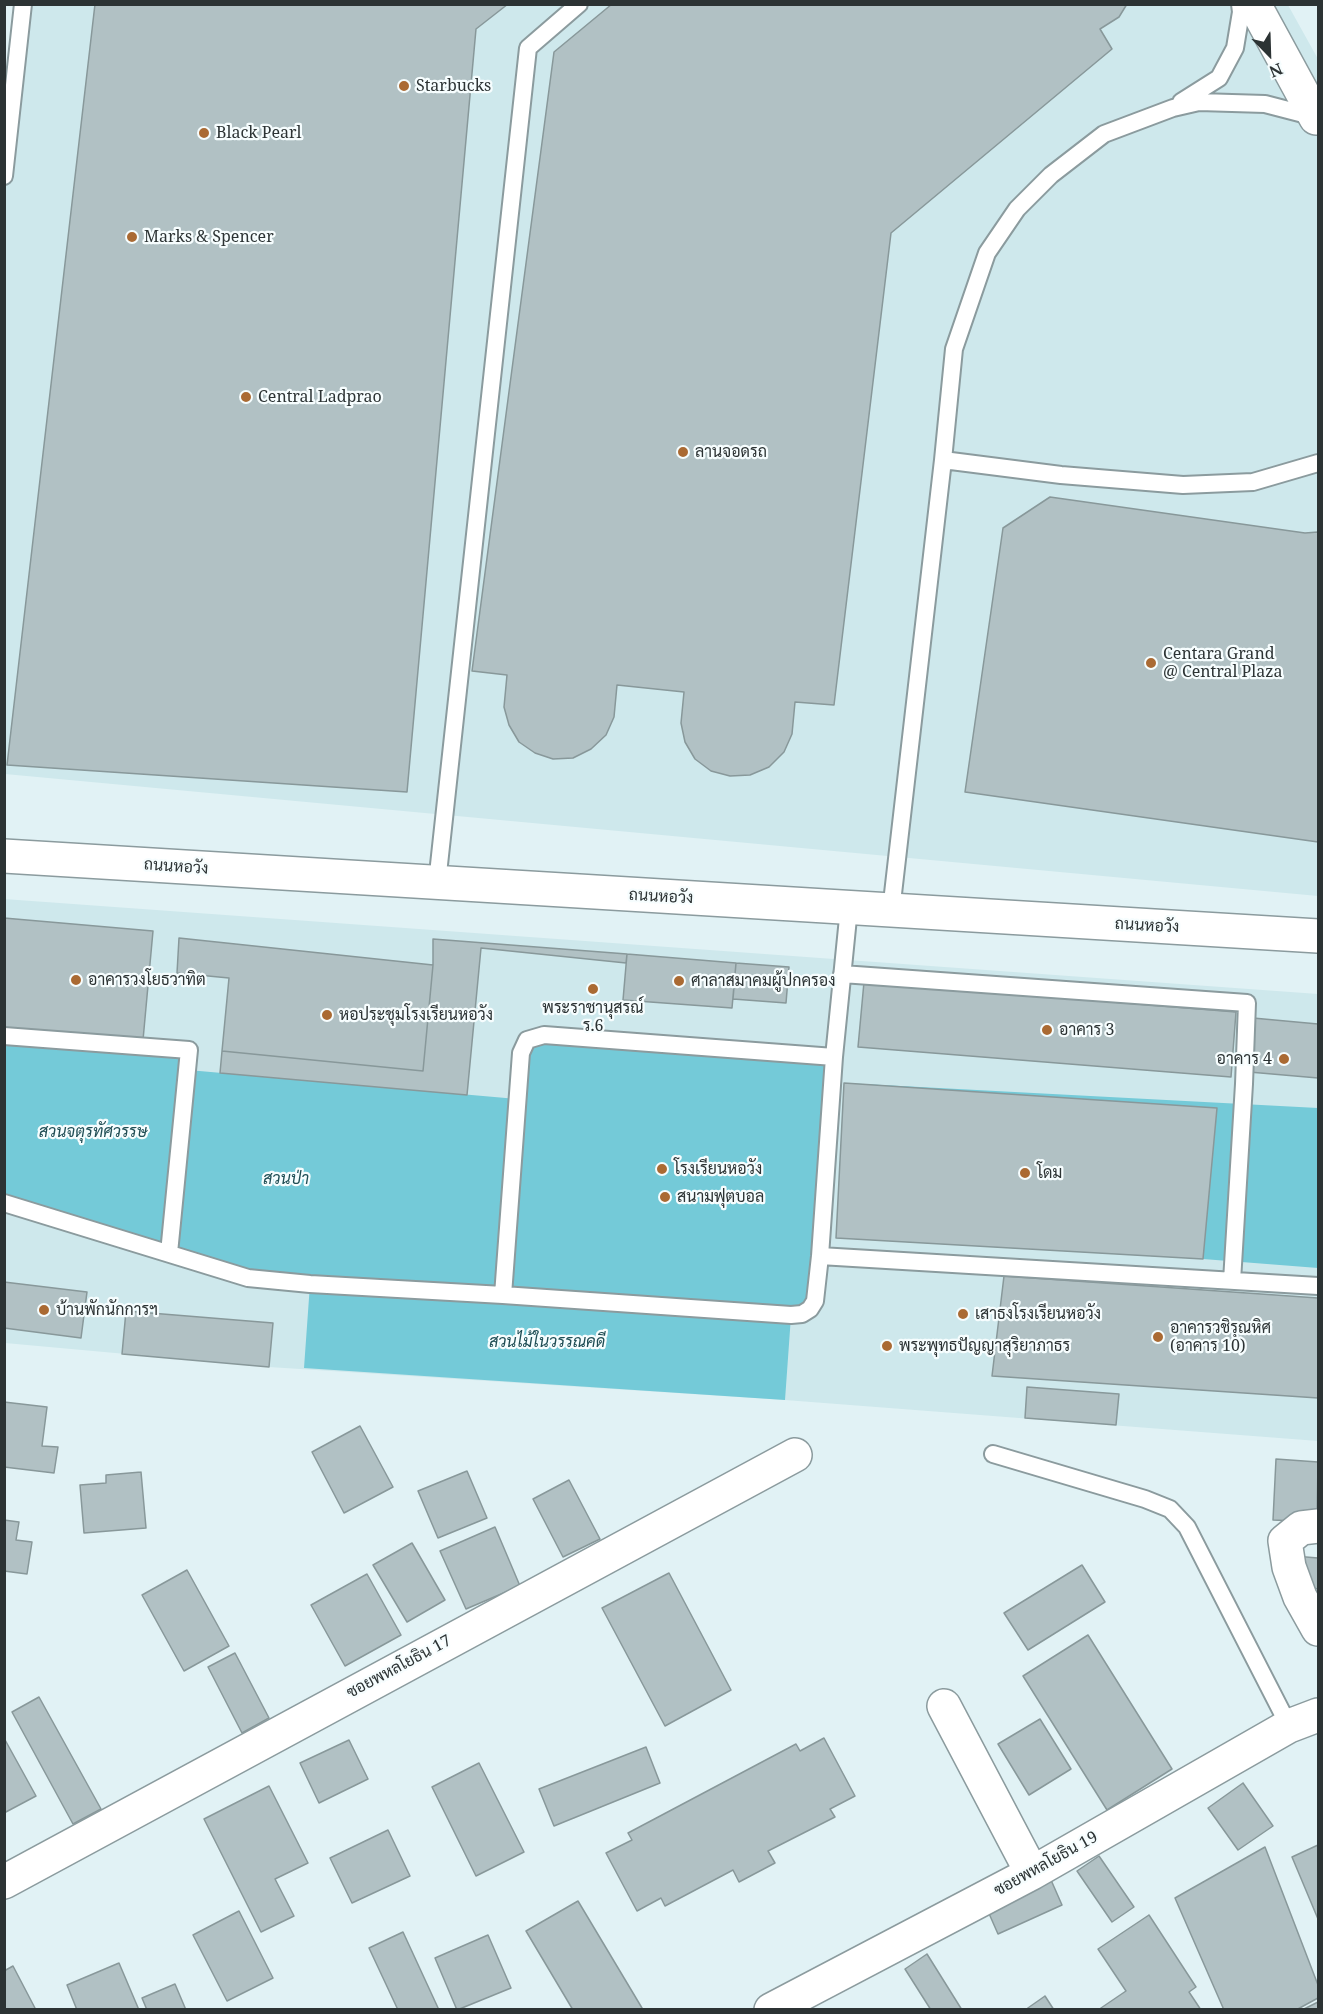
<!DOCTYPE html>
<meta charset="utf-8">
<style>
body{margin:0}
#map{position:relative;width:1323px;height:2014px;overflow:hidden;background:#e1f2f5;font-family:"Noto Serif",serif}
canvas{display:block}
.frame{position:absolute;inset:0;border:6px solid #2c3334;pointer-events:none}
.north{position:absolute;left:1239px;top:24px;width:60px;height:60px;-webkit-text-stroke:4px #f6fdfe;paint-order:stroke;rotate:157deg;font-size:16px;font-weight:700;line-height:24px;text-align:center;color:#2c3334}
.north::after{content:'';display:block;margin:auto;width:21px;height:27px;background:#2c3334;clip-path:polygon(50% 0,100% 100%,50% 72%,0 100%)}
</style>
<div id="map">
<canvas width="1323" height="2014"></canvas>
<div class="frame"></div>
<div class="north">N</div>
</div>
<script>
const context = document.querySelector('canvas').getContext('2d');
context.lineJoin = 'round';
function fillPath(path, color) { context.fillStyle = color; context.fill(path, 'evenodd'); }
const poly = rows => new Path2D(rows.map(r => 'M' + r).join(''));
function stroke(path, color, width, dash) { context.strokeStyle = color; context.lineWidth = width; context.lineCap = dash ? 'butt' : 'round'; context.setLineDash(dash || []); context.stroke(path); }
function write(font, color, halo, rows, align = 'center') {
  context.font = font + ' "Noto Serif",Sarabun,serif'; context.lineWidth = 4.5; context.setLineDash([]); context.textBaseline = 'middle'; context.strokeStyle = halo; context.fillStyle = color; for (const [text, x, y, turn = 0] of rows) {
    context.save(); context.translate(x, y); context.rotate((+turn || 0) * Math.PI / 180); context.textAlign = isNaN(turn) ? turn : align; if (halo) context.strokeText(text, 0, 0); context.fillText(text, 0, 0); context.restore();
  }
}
const built = poly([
 [28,5,1288,5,1318,59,1318,896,5,774,4,198],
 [4,899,1318,994,1318,1441,785,1400,269,1367,5,1343]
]);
const green = poly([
 [4,1036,189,1050,188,1070,517,1099,527,1040,834,1057,810,1308,791,1316,785,1400,304,1368,310,1284,248,1278,5,1203],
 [844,1083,1318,1108,1318,1268,1203,1259,836,1238]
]);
const building = poly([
 [95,4,508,4,476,29,407,792,7,765,95,4],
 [612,4,1127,4,1119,17,1100,29,1112,49,891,233,834,705,795,702,792,734,784,752,769,767,750,775,730,776,711,771,695,759,685,742,681,723,684,692,617,685,614,717,606,735,591,749,573,758,553,759,535,753,519,742,509,725,504,707,507,675,472,671,554,52,612,4],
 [1050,497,1305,533,1318,532,1318,842,965,792,1003,528,1050,497],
 [4,918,153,931,143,1040,4,1030,4,918],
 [179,938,433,965,423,1071,222,1051,229,978,177,973,179,938],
 [433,939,627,954,626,963,481,948,467,1095,220,1073,222,1051,423,1071,433,965,433,939],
 [627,954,736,963,732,1008,623,1000,627,954],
 [736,963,789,967,786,1003,733,999,736,963],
 [864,982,1236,1012,1231,1077,858,1047,864,982],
 [1253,1018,1318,1024,1318,1078,1249,1072,1253,1018],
 [844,1083,1217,1108,1203,1259,836,1238,844,1083],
 [1004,1276,1318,1298,1318,1398,992,1376,1004,1276],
 [4,1282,87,1292,81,1338,4,1328,4,1282],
 [126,1311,273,1323,269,1367,122,1354,126,1311],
 [1027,1387,1119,1394,1116,1425,1025,1418,1027,1387],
 [4,1402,47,1407,42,1446,58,1447,54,1473,4,1467,4,1402],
 [360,1426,393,1487,344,1513,312,1452,360,1426],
 [1276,1459,1318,1462,1317,1522,1273,1520,1276,1459],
 [467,1471,487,1518,438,1538,418,1491,467,1471],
 [141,1472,146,1528,84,1533,80,1485,106,1483,106,1475,141,1472],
 [569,1480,600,1539,563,1557,533,1499,569,1480],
 [4,1520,19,1522,16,1540,32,1542,27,1574,4,1571,4,1520],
 [495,1527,520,1586,466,1609,440,1551,495,1527],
 [412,1543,445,1600,407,1622,373,1565,412,1543],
 [1294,1556,1318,1558,1318,1589,1298,1585,1294,1556],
 [1082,1565,1105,1602,1028,1650,1004,1613,1082,1565],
 [187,1570,229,1646,184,1671,142,1595,187,1570],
 [669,1573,731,1690,665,1726,602,1608,669,1573],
 [367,1574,401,1635,345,1666,311,1605,367,1574],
 [1088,1635,1172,1769,1107,1810,1023,1676,1088,1635],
 [235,1653,269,1718,242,1733,208,1667,235,1653],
 [39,1697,101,1809,73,1824,12,1712,39,1697],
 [1040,1719,1071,1769,1029,1795,998,1744,1040,1719],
 [4,1738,36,1796,4,1813,4,1738],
 [824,1738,855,1796,830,1809,835,1817,768,1851,775,1863,739,1882,733,1870,665,1906,661,1898,637,1911,606,1853,632,1840,628,1833,796,1744,800,1751,824,1738],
 [349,1740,368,1779,319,1803,300,1763,349,1740],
 [646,1747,660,1783,554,1826,539,1789,646,1747],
 [479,1763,524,1852,476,1876,432,1787,479,1763],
 [1243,1783,1273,1826,1238,1850,1208,1808,1243,1783],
 [269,1786,308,1863,275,1879,294,1916,261,1932,204,1819,269,1786],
 [388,1830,410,1876,352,1903,330,1858,388,1830],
 [1318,1845,1318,1919,1292,1857,1318,1845],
 [1265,1847,1318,1985,1318,1998,1296,2010,1224,2010,1175,1898,1265,1847],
 [1099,1856,1134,1907,1112,1922,1077,1871,1099,1856],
 [1051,1880,1062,1905,998,1934,987,1909,1051,1880],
 [578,1901,642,2008,639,2010,573,2010,526,1931,578,1901],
 [239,1911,273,1978,227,2001,193,1935,239,1911],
 [1149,1915,1196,1987,1189,1992,1201,2010,1098,2010,1126,1991,1098,1949,1149,1915],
 [403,1932,439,2010,398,2010,369,1948,403,1932],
 [488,1935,511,1988,457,2010,435,1958,488,1935],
 [927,1954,962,2010,931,2010,905,1969,927,1954],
 [119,1963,139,2010,77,2010,67,1985,119,1963],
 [13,1966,36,2010,4,2010,4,1971,13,1966],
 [175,1984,186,2010,147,2010,142,1998,175,1984],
 [1045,1996,1054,2010,1025,2010,1045,1996],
 [1318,2002,1318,2010,1302,2010,1318,2002]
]);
const lane = poly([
 [1181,102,1219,78,1235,48,1241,12,1240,4],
 [4,176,23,4],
 [943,460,1061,475,1183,485,1253,482,1318,463],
 [437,883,528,48,579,4],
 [891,911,943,460,954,349,987,253,1017,209,1051,175,1104,134,1173,108,1199,102,1265,104,1315,117],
 [842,974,1247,1003,1244,1084,1232,1281],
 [4,1036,189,1050,169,1253],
 [834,1057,544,1035,527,1040,521,1053,503,1295,791,1315,802,1314,810,1309,815,1301,820,1256,834,1057,849,908],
 [4,1203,248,1278,310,1284,503,1295],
 [820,1256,1318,1286],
 [993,1454,1145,1499,1170,1509,1187,1527,1289,1726]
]);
const street = poly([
 [1254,4,1316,118],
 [4,856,1318,936],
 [1318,1526,1301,1528,1285,1541,1289,1567,1300,1597,1318,1629],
 [944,1706,1032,1873],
 [4,1882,795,1455],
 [771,2010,1032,1873,1289,1726,1318,1715]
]);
const markers = [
 [404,86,6,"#aa6a33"],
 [204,133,6,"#aa6a33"],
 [132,237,6,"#aa6a33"],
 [246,397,6,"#aa6a33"],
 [683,452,6,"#aa6a33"],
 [1151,663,6,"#aa6a33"],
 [76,980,6,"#aa6a33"],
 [679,981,6,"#aa6a33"],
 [593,989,6,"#aa6a33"],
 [327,1015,6,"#aa6a33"],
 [1047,1030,6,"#aa6a33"],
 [1284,1059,6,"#aa6a33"],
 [662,1169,6,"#aa6a33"],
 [1025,1173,6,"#aa6a33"],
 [665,1197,6,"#aa6a33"],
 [44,1310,6,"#aa6a33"],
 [963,1314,6,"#aa6a33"],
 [1158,1337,6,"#aa6a33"],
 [887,1346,6,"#aa6a33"]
];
const poiNames = [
 ["Starbucks",416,86],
 ["Black Pearl",216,133],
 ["Marks & Spencer",144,237],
 ["Central Ladprao",258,397],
 ["ลานจอดรถ",695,452],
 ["Centara Grand",1163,654],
 ["@ Central Plaza",1163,672],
 ["อาคารวงโยธวาทิต",88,980],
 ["ศาลาสมาคมผู้ปกครอง",691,981],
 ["พระราชานุสรณ์",593,1008,"center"],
 ["ร.6",593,1026,"center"],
 ["หอประชุมโรงเรียนหอวัง",339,1015],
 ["อาคาร 3",1059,1030],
 ["อาคาร 4",1272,1059,"right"],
 ["โรงเรียนหอวัง",674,1169],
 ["โดม",1037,1173],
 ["สนามฟุตบอล",677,1197],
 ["บ้านพักนักการฯ",56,1310],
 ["เสาธงโรงเรียนหอวัง",975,1314],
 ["อาคารวชิรุณหิศ",1170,1328],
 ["(อาคาร 10)",1170,1346],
 ["พระพุทธปัญญาสุริยาภาธร",899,1346]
];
const streetNames = [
 ["ถนนหอวัง",176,867,4],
 ["ถนนหอวัง",661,897,3],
 ["ถนนหอวัง",1147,926,3],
 ["ซอยพหลโยธิน 17",399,1667,-28],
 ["ซอยพหลโยธิน 19",1046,1864,-29]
];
const parkNames = [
 ["สวนจตุรทัศวรรษ",93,1132],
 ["สวนป่า",286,1179],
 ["สวนไม้ในวรรณคดี",547,1342]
];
fillPath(built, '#cee8ec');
fillPath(green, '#74cad8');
fillPath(building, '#b1c1c4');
stroke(building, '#88989a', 1.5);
stroke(lane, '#8b9b9e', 20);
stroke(street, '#8b9b9e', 36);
stroke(lane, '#fff', 16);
stroke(street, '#fff', 33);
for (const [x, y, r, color] of markers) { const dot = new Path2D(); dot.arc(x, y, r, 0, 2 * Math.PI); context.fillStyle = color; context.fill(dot); stroke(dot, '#f6fdfe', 2); }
write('16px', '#2c3334', '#f6fdfe', poiNames, 'left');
write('16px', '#2c3334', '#f6fdfe', streetNames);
write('italic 16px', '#204e55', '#f6fdfe', parkNames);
</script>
